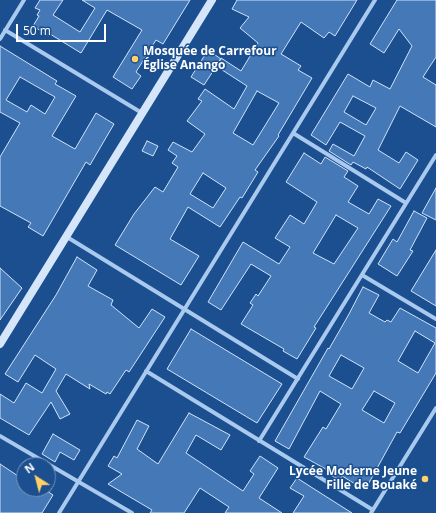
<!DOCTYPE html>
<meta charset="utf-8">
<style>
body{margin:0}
#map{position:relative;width:436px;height:513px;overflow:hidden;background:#1b4f8f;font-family:"Open Sans",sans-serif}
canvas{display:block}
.north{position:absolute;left:16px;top:457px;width:40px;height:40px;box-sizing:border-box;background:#1b4f8f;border:1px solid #7695bc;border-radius:50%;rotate:324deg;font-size:11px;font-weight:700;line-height:16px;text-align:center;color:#fff}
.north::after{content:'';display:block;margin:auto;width:14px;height:18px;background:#ffd166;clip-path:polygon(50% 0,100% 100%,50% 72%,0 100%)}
.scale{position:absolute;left:16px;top:24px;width:90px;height:18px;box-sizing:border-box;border:2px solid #fff;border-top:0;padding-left:5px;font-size:12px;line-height:14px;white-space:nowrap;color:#fff;-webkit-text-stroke:3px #1b4f8f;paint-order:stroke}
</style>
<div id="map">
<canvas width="436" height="513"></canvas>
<div class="north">N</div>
<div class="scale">50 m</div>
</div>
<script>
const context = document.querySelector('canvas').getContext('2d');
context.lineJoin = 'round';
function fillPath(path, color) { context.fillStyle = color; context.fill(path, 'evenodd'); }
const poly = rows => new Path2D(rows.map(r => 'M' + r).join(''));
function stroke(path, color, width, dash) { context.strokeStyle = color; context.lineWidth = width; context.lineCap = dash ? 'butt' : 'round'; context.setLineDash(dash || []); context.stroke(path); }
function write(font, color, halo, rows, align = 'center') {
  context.font = font + ' "Open Sans",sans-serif'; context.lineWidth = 3; context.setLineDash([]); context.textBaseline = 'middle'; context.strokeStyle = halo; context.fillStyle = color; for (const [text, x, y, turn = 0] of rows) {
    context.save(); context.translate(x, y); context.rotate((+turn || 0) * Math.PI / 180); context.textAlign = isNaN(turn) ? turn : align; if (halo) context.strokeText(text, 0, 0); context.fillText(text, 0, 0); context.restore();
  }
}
const building = poly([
 [40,0,63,0,53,15,80,32,95,8,82,0,190,0,163,44,156,40,136,72,141,76,132,89,113,77,142,30,107,10,81,53,50,34,49,36,33,26,39,16,37,15,40,10,35,8,40,0],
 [237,0,357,0,335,36,329,32,324,38,301,22,281,54,301,66,298,70,312,78,278,135,279,136,255,170,258,172,242,198,240,197,220,227,188,207,170,239,199,256,181,285,115,245,134,214,155,187,163,192,178,167,172,163,177,156,168,150,173,142,192,152,205,134,187,121,202,101,198,99,205,89,234,109,247,86,216,66,221,58,241,71,258,43,240,28,249,17,232,9,237,0],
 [257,91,279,103,253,145,233,133,257,91],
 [203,173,226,188,213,208,190,194,203,173],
 [397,0,436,0,436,57,423,77,436,85,436,127,400,106,378,150,399,163,406,152,418,160,400,189,367,167,366,169,353,162,351,165,329,151,333,144,354,156,365,136,340,122,326,145,311,135,348,74,370,87,373,80,390,89,412,46,399,29,384,53,370,44,397,0],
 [353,96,376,108,366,125,344,112,353,96],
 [0,46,57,81,55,84,76,96,52,136,75,149,96,113,114,124,90,165,86,162,43,236,28,227,31,223,0,206,0,157,20,123,0,112,0,46],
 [20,77,55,97,45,114,31,105,27,112,6,100,20,77],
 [208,50,221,59,204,85,191,77,208,50],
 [147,141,158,146,153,156,142,151,147,141],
 [304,153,321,164,325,157,348,171,344,177,358,186,348,202,369,214,378,199,391,206,314,327,316,328,297,359,283,351,284,349,241,324,253,305,250,303,256,294,258,296,271,276,251,264,221,310,208,302,243,242,279,264,290,247,275,238,290,215,304,224,317,202,286,182,304,153],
 [336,215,358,228,334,264,313,253,336,215],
 [436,188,436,220,422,213,436,188],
 [414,211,427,218,410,250,413,251,397,276,378,264,393,239,397,242,414,211],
 [436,250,436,306,411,291,436,250],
 [77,257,97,270,88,286,113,300,111,305,139,328,152,309,165,317,129,372,126,370,110,394,107,392,106,394,89,384,90,389,66,374,56,391,70,414,60,419,51,402,29,435,0,418,0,394,14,403,26,383,42,393,56,369,35,355,18,382,5,374,56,295,77,257],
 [0,268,22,288,0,320,0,268],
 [363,287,379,295,369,313,385,322,387,320,391,322,400,308,436,328,436,373,400,433,397,432,365,490,342,476,340,480,332,476,333,473,304,457,323,427,326,429,341,404,320,391,289,449,275,441,328,348,329,349,349,314,363,287],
 [415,331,435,343,418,373,398,361,415,331],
 [341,355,364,368,352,389,329,376,341,355],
 [374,391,395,403,384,423,362,410,374,391],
 [191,329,282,384,257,423,167,369,191,329],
 [189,413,230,435,221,450,196,435,186,453,243,491,254,474,250,471,260,456,278,468,259,498,282,513,225,513,229,507,200,488,184,513,150,513,152,510,108,484,122,474,108,466,114,456,117,458,137,420,149,426,137,449,158,464,189,413],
 [53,434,80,450,74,460,60,452,55,462,42,454,53,434],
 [0,464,24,480,24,489,44,489,53,495,42,513,0,513,0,464],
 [297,478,322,494,352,513,293,513,304,496,290,488,297,478]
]);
const street = poly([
 [5,30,142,113],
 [0,39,24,0],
 [293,133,406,203],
 [67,237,298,379],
 [362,275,436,319],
 [146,371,373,510],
 [0,436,132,513],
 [259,441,436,155],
 [59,513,375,0],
 [371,513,436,408]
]);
const secondary = poly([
 [0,344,212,0]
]);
const markers = [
 [135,59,4,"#ffd166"],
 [425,479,4,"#ffd166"]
];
const poiNames = [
 ["Mosquée de Carrefour",143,52],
 ["Église Anango",143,66],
 ["Lycée Moderne Jeune",417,472,"right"],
 ["Fille de Bouaké",417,486,"right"]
];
fillPath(building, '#4478b7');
stroke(building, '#cfe3fa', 1);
stroke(street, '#a9c9ee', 4);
stroke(secondary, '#d6e6fa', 8);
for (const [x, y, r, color] of markers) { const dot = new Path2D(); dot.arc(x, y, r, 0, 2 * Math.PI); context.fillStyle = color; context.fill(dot); stroke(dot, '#1b4f8f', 1.5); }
write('bold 12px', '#fff', '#1b4f8f', poiNames, 'left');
</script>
